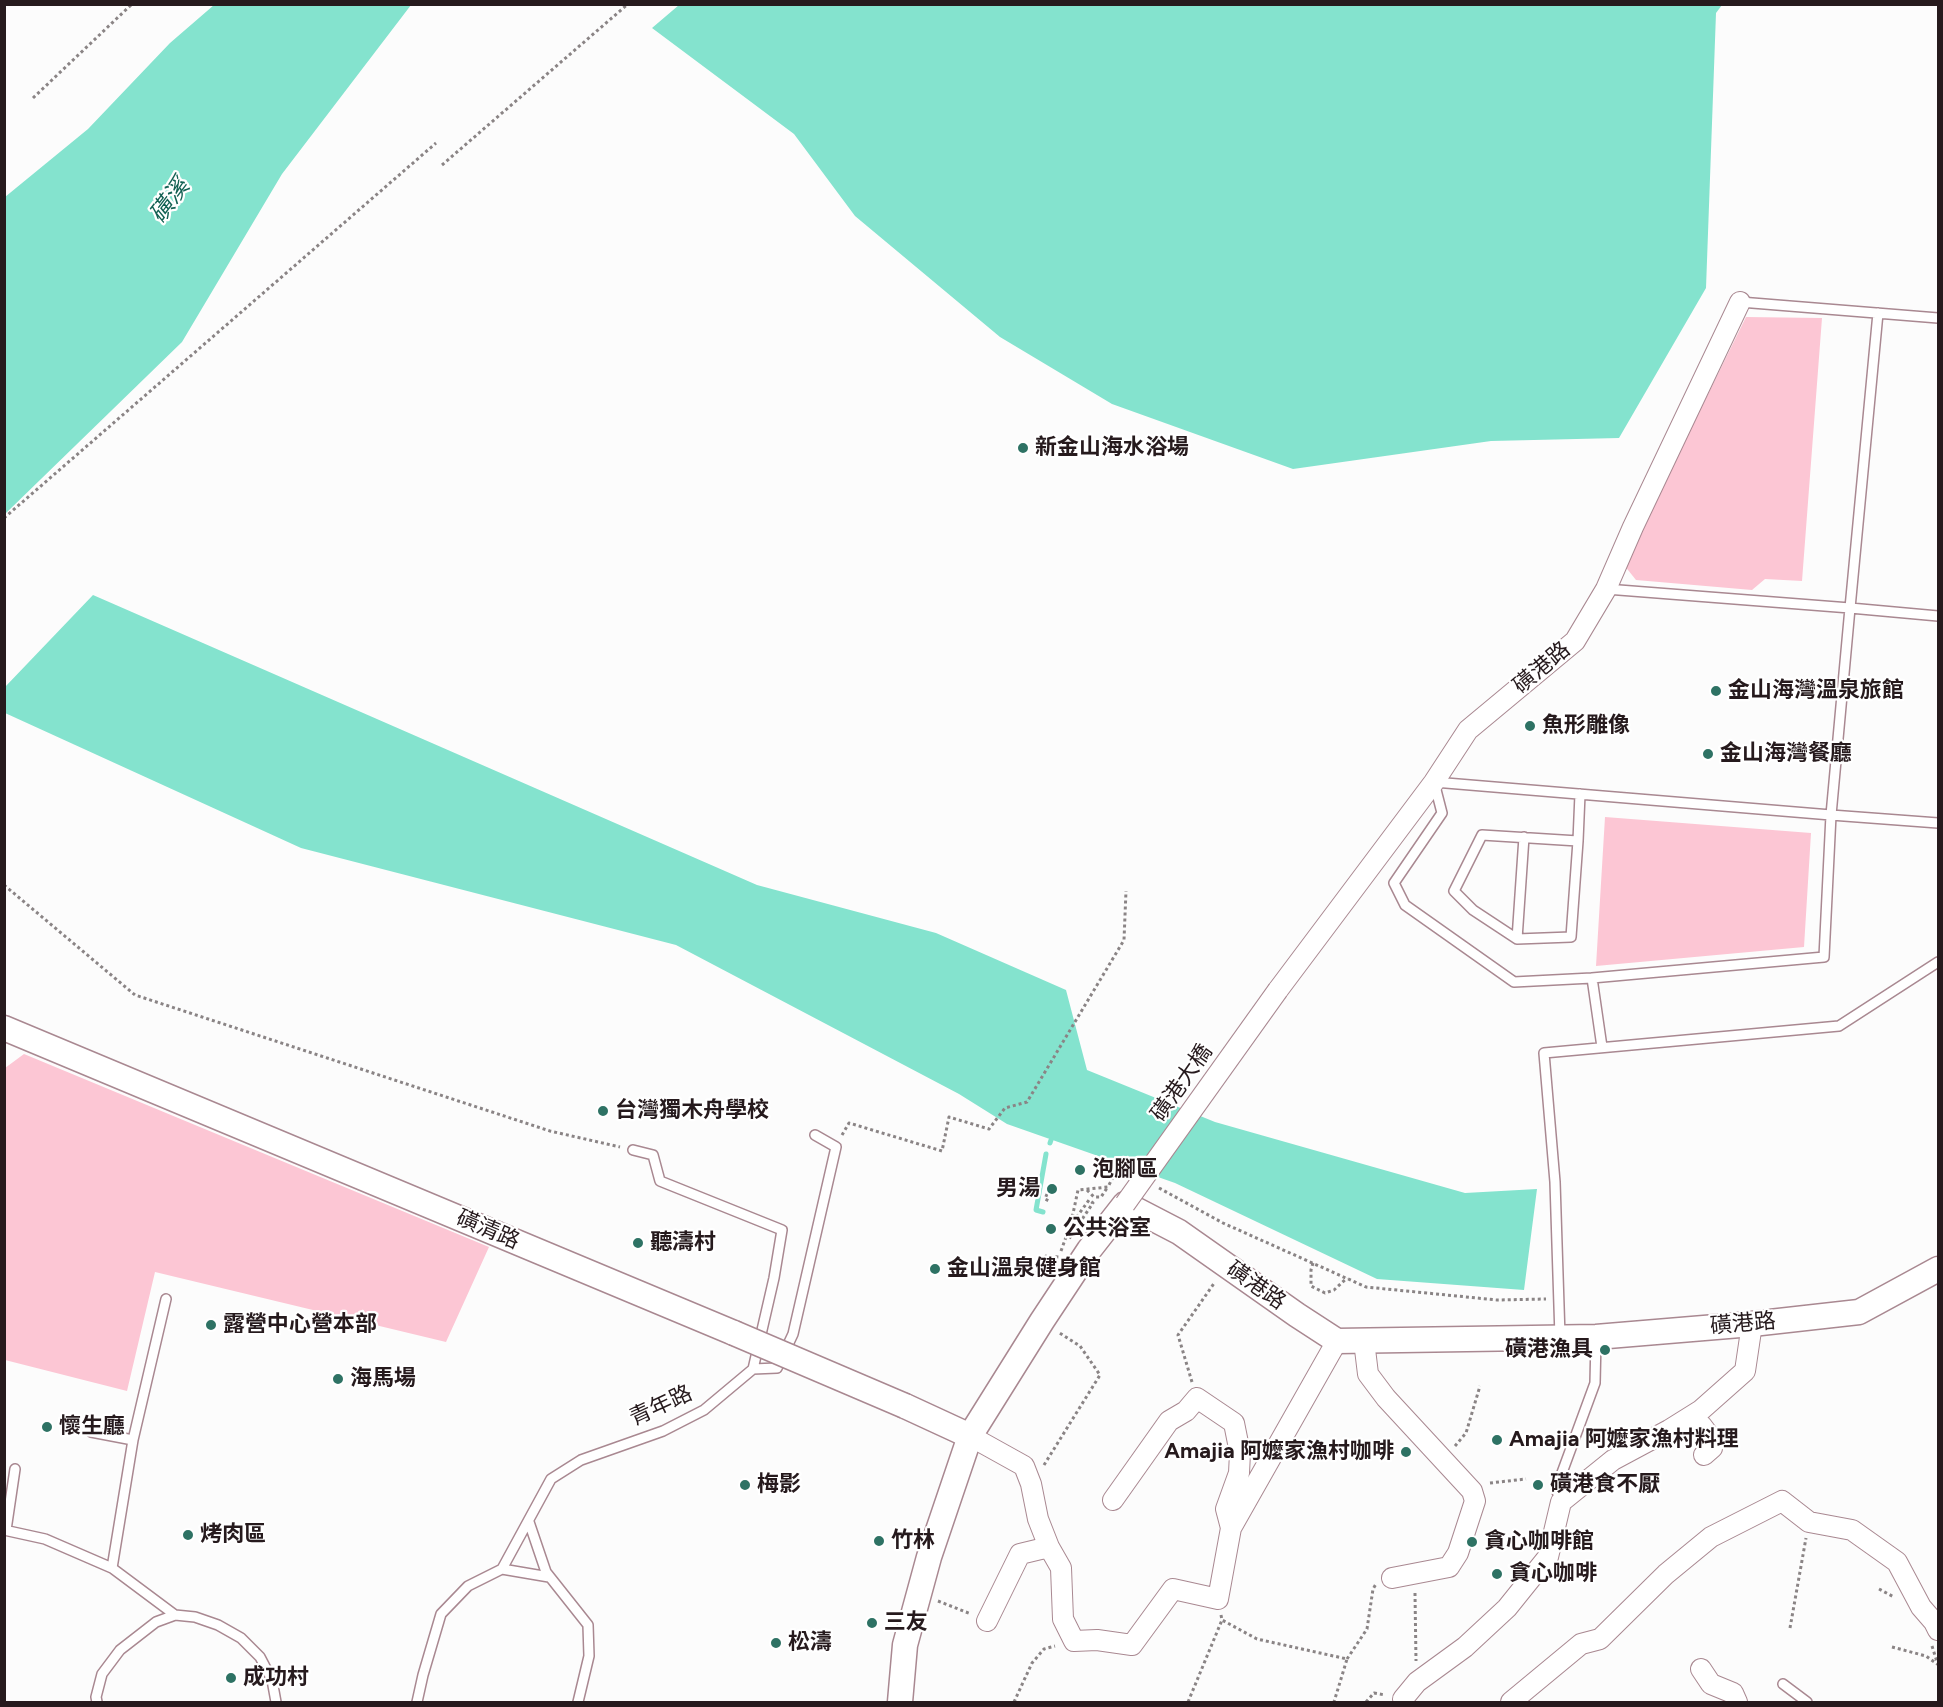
<!DOCTYPE html>
<meta charset="utf-8">
<style>
body{margin:0}
#map{position:relative;width:1943px;height:1707px;overflow:hidden;background:#fcfcfc;font-family:Figtree,sans-serif}
canvas{display:block}
.frame{position:absolute;inset:0;border:6px solid #261a1d;pointer-events:none}
</style>
<div id="map">
<canvas width="1943" height="1707"></canvas>
<div class="frame"></div>
</div>
<script>
const context = document.querySelector('canvas').getContext('2d');
context.lineJoin = 'round';
function fillPath(path, color) { context.fillStyle = color; context.fill(path, 'evenodd'); }
const poly = rows => new Path2D(rows.map(r => 'M' + r).join(''));
function stroke(path, color, width, dash) { context.strokeStyle = color; context.lineWidth = width; context.lineCap = dash ? 'butt' : 'round'; context.setLineDash(dash || []); context.stroke(path); }
function write(font, color, halo, rows, align = 'center') {
  context.font = font + ' Figtree,"Noto Sans TC",sans-serif'; context.lineWidth = 4.5; context.setLineDash([]); context.textBaseline = 'middle'; context.strokeStyle = halo; context.fillStyle = color; for (const [text, x, y, turn = 0] of rows) {
    context.save(); context.translate(x, y); context.rotate((+turn || 0) * Math.PI / 180); context.textAlign = isNaN(turn) ? turn : align; if (halo) context.strokeText(text, 0, 0); context.fillText(text, 0, 0); context.restore();
  }
}
const green = poly([
 [1746,317,1822,318,1802,581,1765,579,1752,590,1636,580,1624,565],
 [1605,817,1811,833,1804,947,1596,966],
 [24,1054,489,1247,446,1342,155,1272,127,1391,5,1360,5,1068]
]);
const water = poly([
 [214,5,411,5,282,174,182,342,5,514,5,197,88,129,170,43],
 [679,5,1722,5,1716,13,1706,288,1619,438,1491,441,1293,469,1112,404,1000,337,855,216,794,134,652,28],
 [93,595,757,885,936,933,1066,990,1087,1070,1215,1122,1465,1193,1537,1189,1524,1290,1377,1279,1175,1183,1007,1124,959,1094,676,945,301,848,5,713,5,687]
]);
const stream = poly([
 [1050,1143,1051,1140],
 [1043,1212,1036,1210,1046,1154]
]);
const path = poly([
 [33,98,132,4],
 [442,165,628,4],
 [4,518,436,143],
 [4,885,135,995,550,1131,620,1147],
 [842,1135,849,1123,942,1151,949,1117,989,1129,1005,1108,1027,1102,1124,940,1126,891],
 [1159,1188,1223,1223,1366,1287,1497,1300,1546,1299],
 [1087,1190,1094,1197,1101,1197,1107,1188],
 [1047,1194,1045,1199,1049,1201],
 [1073,1222,1089,1200,1093,1203,1070,1237,1073,1239],
 [1061,1251,1071,1223,1078,1190,1108,1187,1115,1173,1125,1175],
 [1313,1263,1311,1270,1311,1286,1325,1293,1334,1290,1347,1278],
 [1036,1274,1046,1256,1059,1257],
 [1192,1382,1178,1335,1215,1282],
 [1455,1446,1466,1433,1480,1386],
 [1044,1465,1100,1375,1080,1346,1058,1332],
 [1490,1483,1526,1479],
 [1879,1589,1894,1597],
 [1415,1593,1416,1661],
 [938,1601,971,1614],
 [1221,1615,1222,1620,1257,1639,1347,1659,1334,1702],
 [1790,1628,1806,1538],
 [1932,1646,1938,1665],
 [1892,1647,1926,1656,1937,1664],
 [1347,1659,1367,1629,1373,1589,1376,1584],
 [1014,1702,1032,1663,1044,1649,1055,1646],
 [1188,1702,1222,1620],
 [1366,1702,1374,1693,1385,1695]
]);
const service = poly([
 [1740,302,1938,318],
 [1606,589,1850,608,1878,313],
 [1938,616,1850,608,1831,815,1824,957,1592,978,1514,982,1405,905,1394,883,1442,813,1434,782,1831,815,1938,823],
 [1578,841,1571,937,1517,939,1473,910,1454,891,1482,835,1578,841,1580,794],
 [1517,939,1524,837],
 [1592,978,1602,1047],
 [633,1150,653,1155,660,1181,782,1230,774,1278,753,1369],
 [1560,1337,1555,1182,1544,1053,1839,1026,1938,962],
 [91,1432,133,1440],
 [1561,1502,1556,1489,1595,1383,1596,1339],
 [529,1522,546,1572,588,1625,589,1656,578,1702],
 [4,1530,45,1539,112,1568,175,1615],
 [6,1530,15,1469],
 [112,1568,133,1440,166,1299],
 [502,1569,549,1577],
 [1783,1684,1807,1702],
 [97,1702,96,1697,102,1674,120,1650,156,1622,175,1615,195,1617,218,1625,241,1638,260,1657,272,1680,276,1702],
 [417,1702,423,1675,441,1614,468,1586,502,1569,551,1479,581,1460,663,1431,704,1410,753,1369,777,1368,793,1334,836,1147,815,1135]
]);
const minor = poly([
 [1278,990,1434,782,1468,730,1575,641,1606,589,1633,527,1740,302],
 [1364,1341,1368,1374,1386,1398,1472,1491,1475,1501,1458,1553,1449,1567,1392,1578],
 [1675,1429,1702,1426,1711,1438,1712,1448,1704,1455],
 [970,1436,1024,1466,1031,1484,1038,1519,1049,1547,1061,1568,1063,1619,1074,1641,1097,1640,1132,1645,1173,1589,1218,1599,1231,1528,1337,1341],
 [1113,1500,1169,1421,1186,1411,1197,1398,1234,1423,1240,1453,1239,1473,1226,1509,1231,1528],
 [987,1621,1020,1554,1049,1547],
 [1701,1669,1711,1684,1733,1693,1737,1702],
 [1403,1699,1417,1682,1465,1647,1507,1608,1548,1557,1561,1502,1613,1460,1669,1430,1701,1410,1745,1371,1752,1324],
 [1511,1702,1581,1644,1600,1639,1666,1574,1711,1537,1782,1501,1809,1522,1852,1530,1897,1562,1921,1607,1934,1622,1938,1630]
]);
const tertiary = poly([
 [4,1028,734,1333],
 [905,1406,970,1436],
 [900,1702,905,1645,929,1557,970,1436,1042,1321,1089,1250,1125,1204,1179,1232,1297,1315,1337,1341,1596,1337,1752,1324,1859,1312,1938,1269]
]);
const minorBridge = poly([
 [1125,1204,1278,990]
]);
const tertiaryBridge = poly([
 [734,1333,905,1406]
]);
const markers = [
 [1023,448,6,"#2e7264"],
 [1716,691,6,"#2e7264"],
 [1530,726,6,"#2e7264"],
 [1708,754,6,"#2e7264"],
 [603,1111,6,"#2e7264"],
 [1080,1170,6,"#2e7264"],
 [1052,1189,6,"#2e7264"],
 [1051,1229,6,"#2e7264"],
 [638,1243,6,"#2e7264"],
 [935,1269,6,"#2e7264"],
 [211,1325,6,"#2e7264"],
 [1605,1350,6,"#2e7264"],
 [338,1379,6,"#2e7264"],
 [47,1427,6,"#2e7264"],
 [1497,1440,6,"#2e7264"],
 [1406,1452,6,"#2e7264"],
 [745,1485,6,"#2e7264"],
 [1538,1485,6,"#2e7264"],
 [188,1535,6,"#2e7264"],
 [879,1541,6,"#2e7264"],
 [1472,1542,6,"#2e7264"],
 [1497,1574,6,"#2e7264"],
 [872,1623,6,"#2e7264"],
 [776,1643,6,"#2e7264"],
 [231,1678,6,"#2e7264"]
];
const poiNames = [
 ["新金山海水浴場",1035,448],
 ["金山海灣溫泉旅館",1728,691],
 ["魚形雕像",1542,726],
 ["金山海灣餐廳",1720,754],
 ["台灣獨木舟學校",615,1111],
 ["泡腳區",1092,1170],
 ["男湯",1040,1189,"right"],
 ["公共浴室",1063,1229],
 ["聽濤村",650,1243],
 ["金山溫泉健身館",947,1269],
 ["露營中心營本部",223,1325],
 ["磺港漁具",1593,1350,"right"],
 ["海馬場",350,1379],
 ["懷生廳",59,1427],
 ["Amajia 阿嬤家漁村料理",1509,1440],
 ["Amajia 阿嬤家漁村咖啡",1394,1452,"right"],
 ["梅影",757,1485],
 ["磺港食不厭",1550,1485],
 ["烤肉區",200,1535],
 ["竹林",891,1541],
 ["貪心咖啡館",1484,1542],
 ["貪心咖啡",1509,1574],
 ["三友",884,1623],
 ["松濤",788,1643],
 ["成功村",243,1678]
];
const streetNames = [
 ["磺港路",1542,668,-40],
 ["磺港大橋",1182,1083,-55],
 ["磺清路",488,1230,23],
 ["磺港路",1256,1286,35],
 ["磺港路",1743,1324,-5],
 ["青年路",661,1406,-25]
];
const waterNames = [
 ["磺溪",170,201,-53]
];
fillPath(green, '#fcc6d4');
fillPath(water, '#84e3ce');
stroke(stream, '#84e3ce', 5);
stroke(service, '#a98891', 12);
stroke(minor, '#a98891', 22);
stroke(tertiary, '#a98891', 27);
stroke(path, '#8a8485', 3, [3, 3]);
stroke(service, '#fff', 9);
stroke(minor, '#fff', 20);
stroke(tertiary, '#fff', 24);
stroke(minorBridge, '#a98891', 22, []);
stroke(tertiaryBridge, '#a98891', 27, []);
stroke(minorBridge, '#fff', 20);
stroke(tertiaryBridge, '#fff', 24);
for (const [x, y, r, color] of markers) { const dot = new Path2D(); dot.arc(x, y, r, 0, 2 * Math.PI); context.fillStyle = color; context.fill(dot); stroke(dot, '#fff', 2); }
write('bold 22px', '#261a1d', '#fff', poiNames, 'left');
write('22px', '#261a1d', '#fff', streetNames);
write('italic 24px', '#126153', '#fff', waterNames);
</script>
